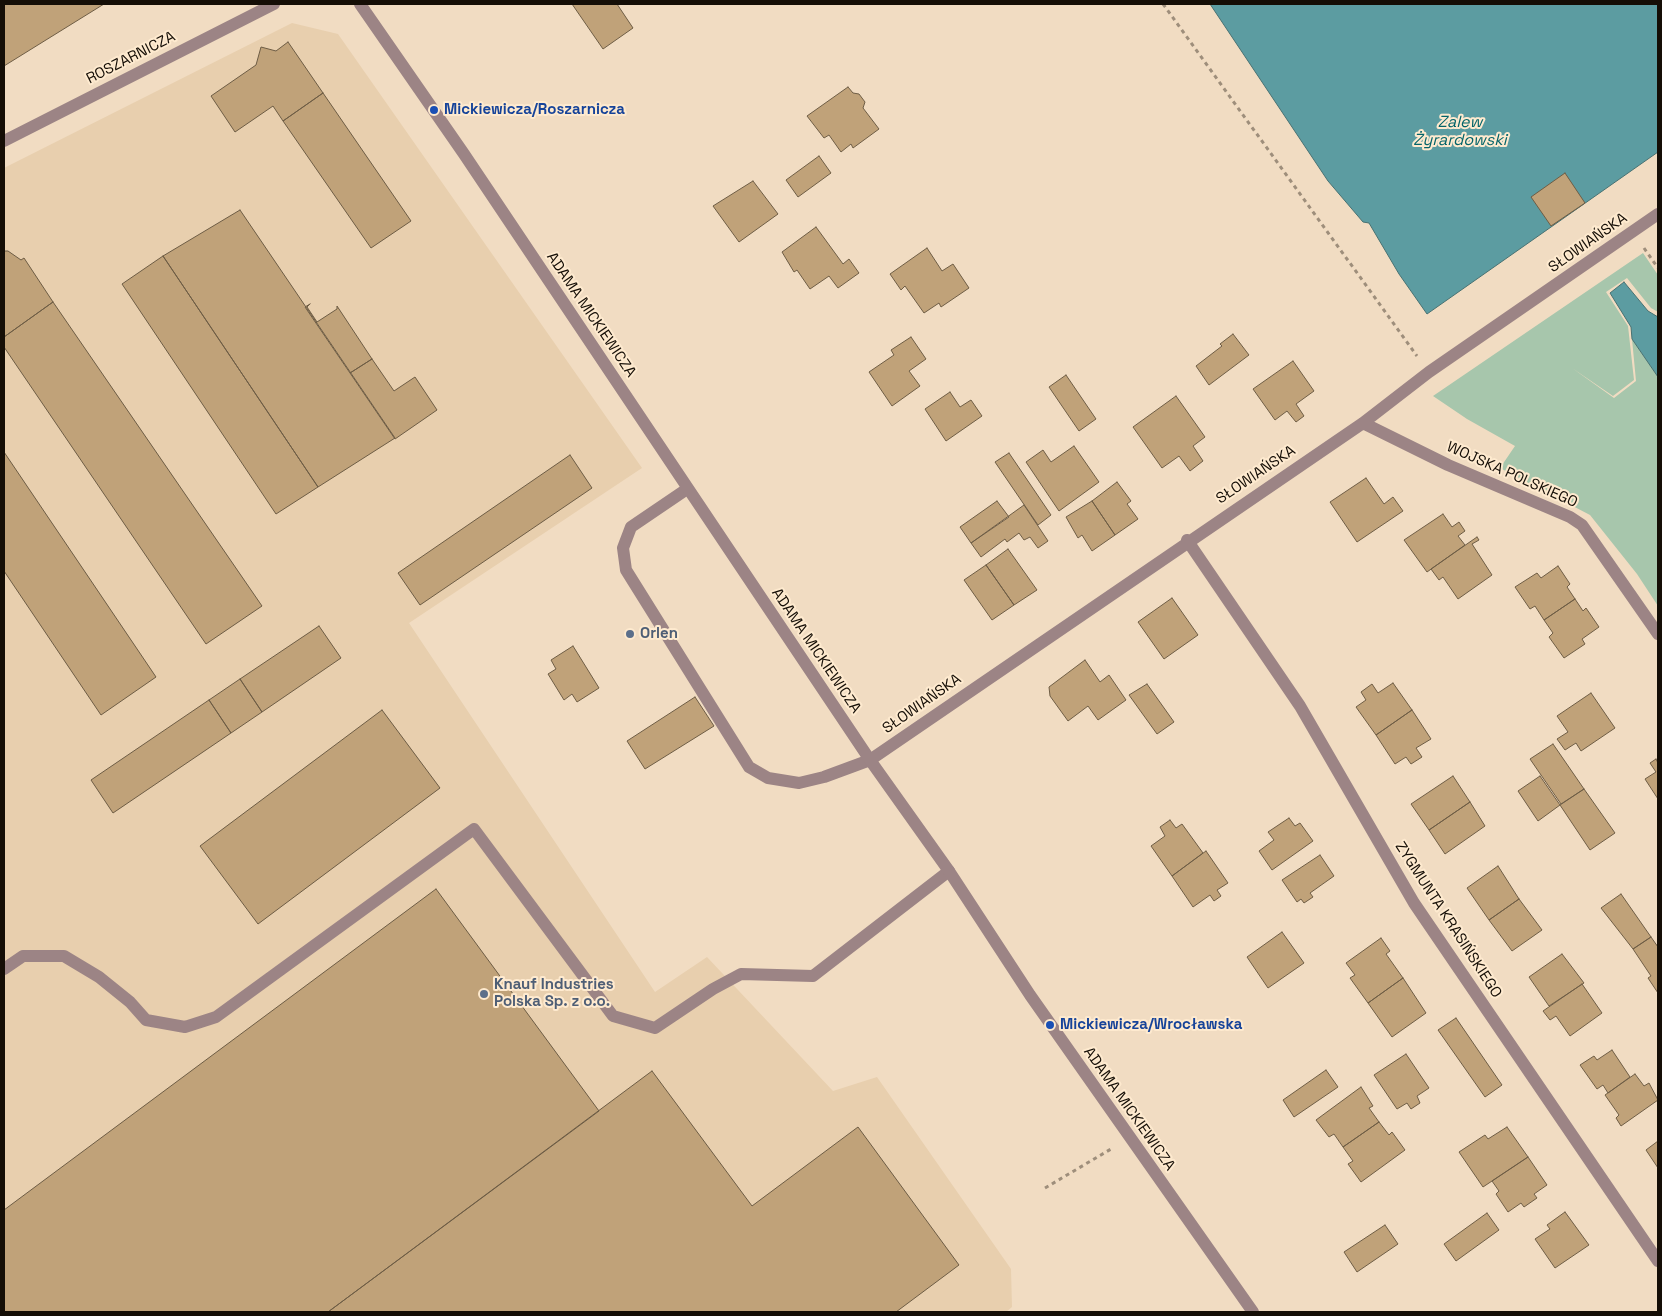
<!DOCTYPE html>
<meta charset="utf-8">
<style>
body{margin:0}
#map{position:relative;width:1662px;height:1316px;overflow:hidden;background:#f1dcc2;font-family:"Space Grotesk",sans-serif}
canvas{display:block}
.frame{position:absolute;inset:0;border:5px solid #150e06;pointer-events:none}
</style>
<div id="map">
<canvas width="1662" height="1316"></canvas>
<div class="frame"></div>
</div>
<script>
const context = document.querySelector('canvas').getContext('2d');
context.lineJoin = 'round';
function fillPath(path, color) { context.fillStyle = color; context.fill(path, 'evenodd'); }
const poly = rows => new Path2D(rows.map(r => 'M' + r).join(''));
function stroke(path, color, width, dash) { context.strokeStyle = color; context.lineWidth = width; context.lineCap = dash ? 'butt' : 'round'; context.setLineDash(dash || []); context.stroke(path); }
function write(font, color, halo, rows, align = 'center') {
  context.font = font + ' "Space Grotesk",sans-serif'; context.lineWidth = 4; context.setLineDash([]); context.textBaseline = 'middle'; context.strokeStyle = halo; context.fillStyle = color; for (const [text, x, y, turn = 0] of rows) {
    context.save(); context.translate(x, y); context.rotate((+turn || 0) * Math.PI / 180); context.textAlign = isNaN(turn) ? turn : align; if (halo) context.strokeText(text, 0, 0); context.fillText(text, 0, 0); context.restore();
  }
}
const built = poly([
 [292,23,338,34,642,468,409,623,655,992,707,957,833,1091,877,1077,1011,1269,1012,1307,1006,1312,4,1312,4,168]
]);
const green = poly([
 [1643,253,1658,275,1658,312,1651,308,1627,278,1606,292,1628,326,1634,380,1613,396,1572,368,1614,398,1636,381,1632,339,1658,377,1658,606,1637,574,1590,515,1500,468,1515,446,1467,419,1433,396]
]);
const water = poly([
 [1210,4,1658,4,1658,152,1427,314,1399,274,1369,223,1363,222,1328,181,1210,4],
 [1624,282,1648,311,1658,317,1658,377,1632,339,1631,327,1610,293,1624,282]
]);
const building = poly([
 [4,4,104,4,4,66,4,4],
 [572,4,617,4,633,28,603,49,572,4],
 [288,42,323,93,283,121,273,106,235,132,211,96,256,65,261,47,276,51,288,42],
 [848,87,853,93,859,94,865,102,863,108,879,129,853,148,851,144,841,152,829,135,824,138,807,116,848,87],
 [323,93,411,221,371,248,283,121,323,93],
 [819,156,831,173,798,197,786,180,819,156],
 [1565,173,1585,203,1551,226,1531,197,1565,173],
 [753,181,778,214,739,242,713,206,753,181],
 [240,210,395,438,318,487,163,256,240,210],
 [816,227,843,264,849,259,859,273,838,288,829,276,810,289,797,270,794,272,782,252,816,227],
 [927,248,942,271,953,264,969,288,941,307,939,303,924,313,905,286,901,290,890,274,927,248],
 [4,251,8,251,21,260,24,258,53,302,4,337,4,251],
 [163,256,318,487,276,514,122,284,163,256],
 [53,302,262,606,206,644,4,347,4,337,53,302],
 [310,304,307,307,317,322,337,309,337,306,372,359,350,373,305,307,310,304],
 [1233,334,1249,355,1209,385,1196,366,1222,346,1220,344,1233,334],
 [911,337,926,359,909,371,920,386,892,406,869,372,894,355,891,350,911,337],
 [372,359,394,391,415,377,437,410,395,439,350,373,372,359],
 [1293,361,1314,391,1296,404,1304,416,1296,422,1287,411,1275,420,1253,389,1293,361],
 [1066,375,1096,419,1079,431,1049,387,1066,375],
 [950,392,960,407,971,400,982,416,946,441,925,409,950,392],
 [1176,396,1205,437,1193,446,1203,461,1190,471,1179,456,1162,468,1133,427,1176,396],
 [1074,446,1099,482,1059,511,1026,462,1043,450,1051,462,1074,446],
 [4,452,156,677,101,715,4,571,4,452],
 [1009,453,1051,515,1038,525,995,462,1009,453],
 [570,455,592,488,420,605,398,573,570,455],
 [1366,478,1384,504,1393,497,1403,511,1357,542,1330,502,1366,478],
 [1117,482,1131,501,1127,504,1138,519,1115,535,1092,501,1117,482],
 [997,501,1009,517,971,543,960,527,997,501],
 [1092,501,1115,535,1092,551,1082,535,1078,538,1066,517,1092,501],
 [1024,505,1048,541,1038,548,1030,537,1024,540,1019,533,1007,542,1005,539,981,557,971,543,1024,505],
 [1443,514,1452,527,1459,522,1465,531,1458,536,1465,545,1427,572,1404,540,1443,514],
 [1477,537,1479,540,1472,544,1492,575,1458,599,1443,577,1439,580,1431,569,1477,537],
 [1008,549,1037,590,1014,605,986,565,1008,549],
 [986,565,1014,605,992,620,964,580,986,565],
 [1558,566,1570,584,1567,587,1575,599,1544,620,1535,606,1530,609,1515,587,1537,573,1541,578,1558,566],
 [1172,598,1198,635,1164,659,1138,622,1172,598],
 [1575,599,1583,611,1586,608,1599,627,1582,639,1585,644,1564,658,1549,637,1553,633,1544,620,1575,599],
 [319,626,341,658,262,712,240,679,319,626],
 [573,646,599,688,577,702,572,694,564,700,548,674,556,669,551,660,573,646],
 [1085,660,1100,682,1109,675,1126,700,1098,720,1088,706,1068,721,1050,696,1049,687,1085,660],
 [240,679,262,712,231,733,209,700,240,679],
 [1393,683,1412,710,1376,735,1356,707,1366,700,1361,692,1372,684,1378,693,1393,683],
 [1147,684,1174,722,1157,734,1129,695,1147,684],
 [1591,693,1615,728,1581,751,1576,743,1565,750,1557,739,1568,732,1557,716,1591,693],
 [695,697,714,726,645,769,627,741,695,697],
 [209,700,231,733,113,813,91,780,209,700],
 [382,710,440,788,258,924,200,846,382,710],
 [1412,710,1431,739,1416,748,1422,757,1411,764,1406,757,1395,764,1376,735,1412,710],
 [1553,744,1584,789,1561,804,1530,759,1553,744],
 [1656,759,1658,763,1658,799,1645,779,1656,772,1650,763,1656,759],
 [1453,776,1470,802,1429,830,1411,804,1453,776],
 [1540,776,1560,805,1538,821,1518,791,1540,776],
 [1584,789,1615,833,1590,850,1560,805,1584,789],
 [1470,802,1485,826,1445,854,1429,830,1470,802],
 [1289,818,1295,826,1300,823,1313,841,1272,870,1259,851,1274,840,1268,832,1289,818],
 [1170,820,1176,828,1182,824,1203,853,1172,876,1151,846,1165,836,1160,827,1170,820],
 [1206,851,1228,883,1217,890,1221,896,1214,901,1210,895,1193,907,1172,876,1206,851],
 [1320,855,1334,876,1310,893,1313,897,1304,903,1301,899,1297,902,1282,880,1320,855],
 [1498,866,1519,899,1489,920,1467,888,1498,866],
 [436,889,599,1111,328,1312,4,1312,4,1210,436,889],
 [1621,894,1651,937,1633,949,1601,908,1621,894],
 [1519,899,1542,930,1512,951,1489,920,1519,899],
 [1282,932,1304,963,1268,988,1247,957,1282,932],
 [1651,937,1658,947,1658,993,1648,978,1651,976,1633,949,1651,937],
 [1381,938,1390,951,1386,954,1403,978,1368,1003,1350,978,1355,975,1346,963,1381,938],
 [1562,954,1584,983,1549,1006,1529,977,1562,954],
 [1403,978,1426,1013,1392,1037,1368,1003,1403,978],
 [1582,984,1602,1013,1570,1036,1556,1016,1550,1020,1543,1011,1582,984],
 [1456,1018,1502,1085,1485,1097,1438,1030,1456,1018],
 [1612,1050,1630,1077,1608,1093,1603,1085,1597,1089,1580,1065,1594,1056,1597,1060,1612,1050],
 [1406,1054,1429,1088,1417,1096,1420,1103,1411,1109,1407,1103,1397,1109,1374,1075,1406,1054],
 [1326,1070,1338,1087,1294,1117,1283,1100,1326,1070],
 [652,1071,752,1206,858,1127,959,1265,896,1312,328,1312,652,1071],
 [1635,1074,1644,1086,1649,1083,1658,1100,1621,1126,1616,1118,1619,1115,1605,1095,1635,1074],
 [1361,1087,1373,1106,1369,1108,1379,1122,1343,1147,1334,1134,1329,1137,1316,1120,1361,1087],
 [1379,1122,1389,1135,1392,1132,1405,1150,1361,1182,1348,1164,1353,1161,1343,1147,1379,1122],
 [1507,1127,1528,1157,1483,1187,1459,1152,1485,1135,1488,1139,1507,1127],
 [1658,1141,1658,1168,1646,1150,1658,1141],
 [1528,1157,1547,1185,1534,1194,1537,1198,1524,1207,1521,1203,1508,1212,1496,1194,1499,1191,1492,1181,1528,1157],
 [1565,1212,1589,1245,1555,1268,1535,1239,1550,1229,1547,1225,1565,1212],
 [1487,1213,1499,1230,1456,1261,1444,1244,1487,1213],
 [1385,1225,1398,1244,1357,1272,1344,1252,1385,1225]
]);
const path = poly([
 [1163,4,1417,356],
 [1644,248,1658,268],
 [1045,1188,1111,1149]
]);
const service = poly([
 [687,489,631,527,623,548,626,570,749,767,768,778,799,783,824,777,870,760],
 [4,969,23,956,64,956,99,977,130,1002,146,1020,185,1027,216,1017,474,829,613,1016,655,1028,713,989,741,974,813,976,949,871]
]);
const minor = poly([
 [4,141,274,4],
 [1363,423,1448,465,1570,517,1582,525,1658,634],
 [1187,540,1300,706,1414,903,1658,1261],
 [870,760,1363,423,1429,372,1658,214]
]);
const tertiary = poly([
 [360,4,464,154,870,760,949,871,1030,995,1253,1312]
]);
const markers = [
 [434,110,5,"#1a4fb4"],
 [630,634,5,"#5c6f8a"],
 [484,994,5,"#5c6f8a"],
 [1050,1025,5,"#1a4fb4"]
];
const streetNames = [
 ["ROSZARNICZA",131,58,-27],
 ["SŁOWIAŃSKA",1588,243,-35],
 ["ADAMA MICKIEWICZA",591,315,56],
 ["SŁOWIAŃSKA",1256,475,-34],
 ["WOJSKA POLSKIEGO",1512,475,24],
 ["ADAMA MICKIEWICZA",816,651,56],
 ["SŁOWIAŃSKA",922,704,-35],
 ["ZYGMUNTA KRASIŃSKIEGO",1448,920,57],
 ["ADAMA MICKIEWICZA",1129,1109,55]
];
const transitNames = [
 ["Mickiewicza/Roszarnicza",444,110],
 ["Mickiewicza/Wrocławska",1060,1025]
];
const serviceNames = [
 ["Orlen",640,634],
 ["Knauf Industries",494,985],
 ["Polska Sp. z o.o.",494,1002]
];
const waterNames = [
 ["Zalew",1460,123],
 ["Żyrardowski",1460,141]
];
fillPath(built, '#e8cfae');
fillPath(green, '#a7c6ac');
fillPath(water, '#5c9ca1');
stroke(water, '#477172', 1);
fillPath(building, '#c0a279');
stroke(building, '#6e5d45', 1);
stroke(path, '#9e8e7b', 3, [4, 4]);
stroke(service, '#9c8485', 12);
stroke(minor, '#9c8485', 12);
stroke(tertiary, '#9c8485', 12);
for (const [x, y, r, color] of markers) { const dot = new Path2D(); dot.arc(x, y, r, 0, 2 * Math.PI); context.fillStyle = color; context.fill(dot); stroke(dot, '#feeacf', 2); }
write('15px', '#150e06', '#feeacf', streetNames);
write('bold 15px', '#164399', '#feeacf', transitNames, 'left');
write('bold 15px', '#4e5e75', '#feeacf', serviceNames, 'left');
write('italic 16px', '#036369', '#feeacf', waterNames);
</script>
